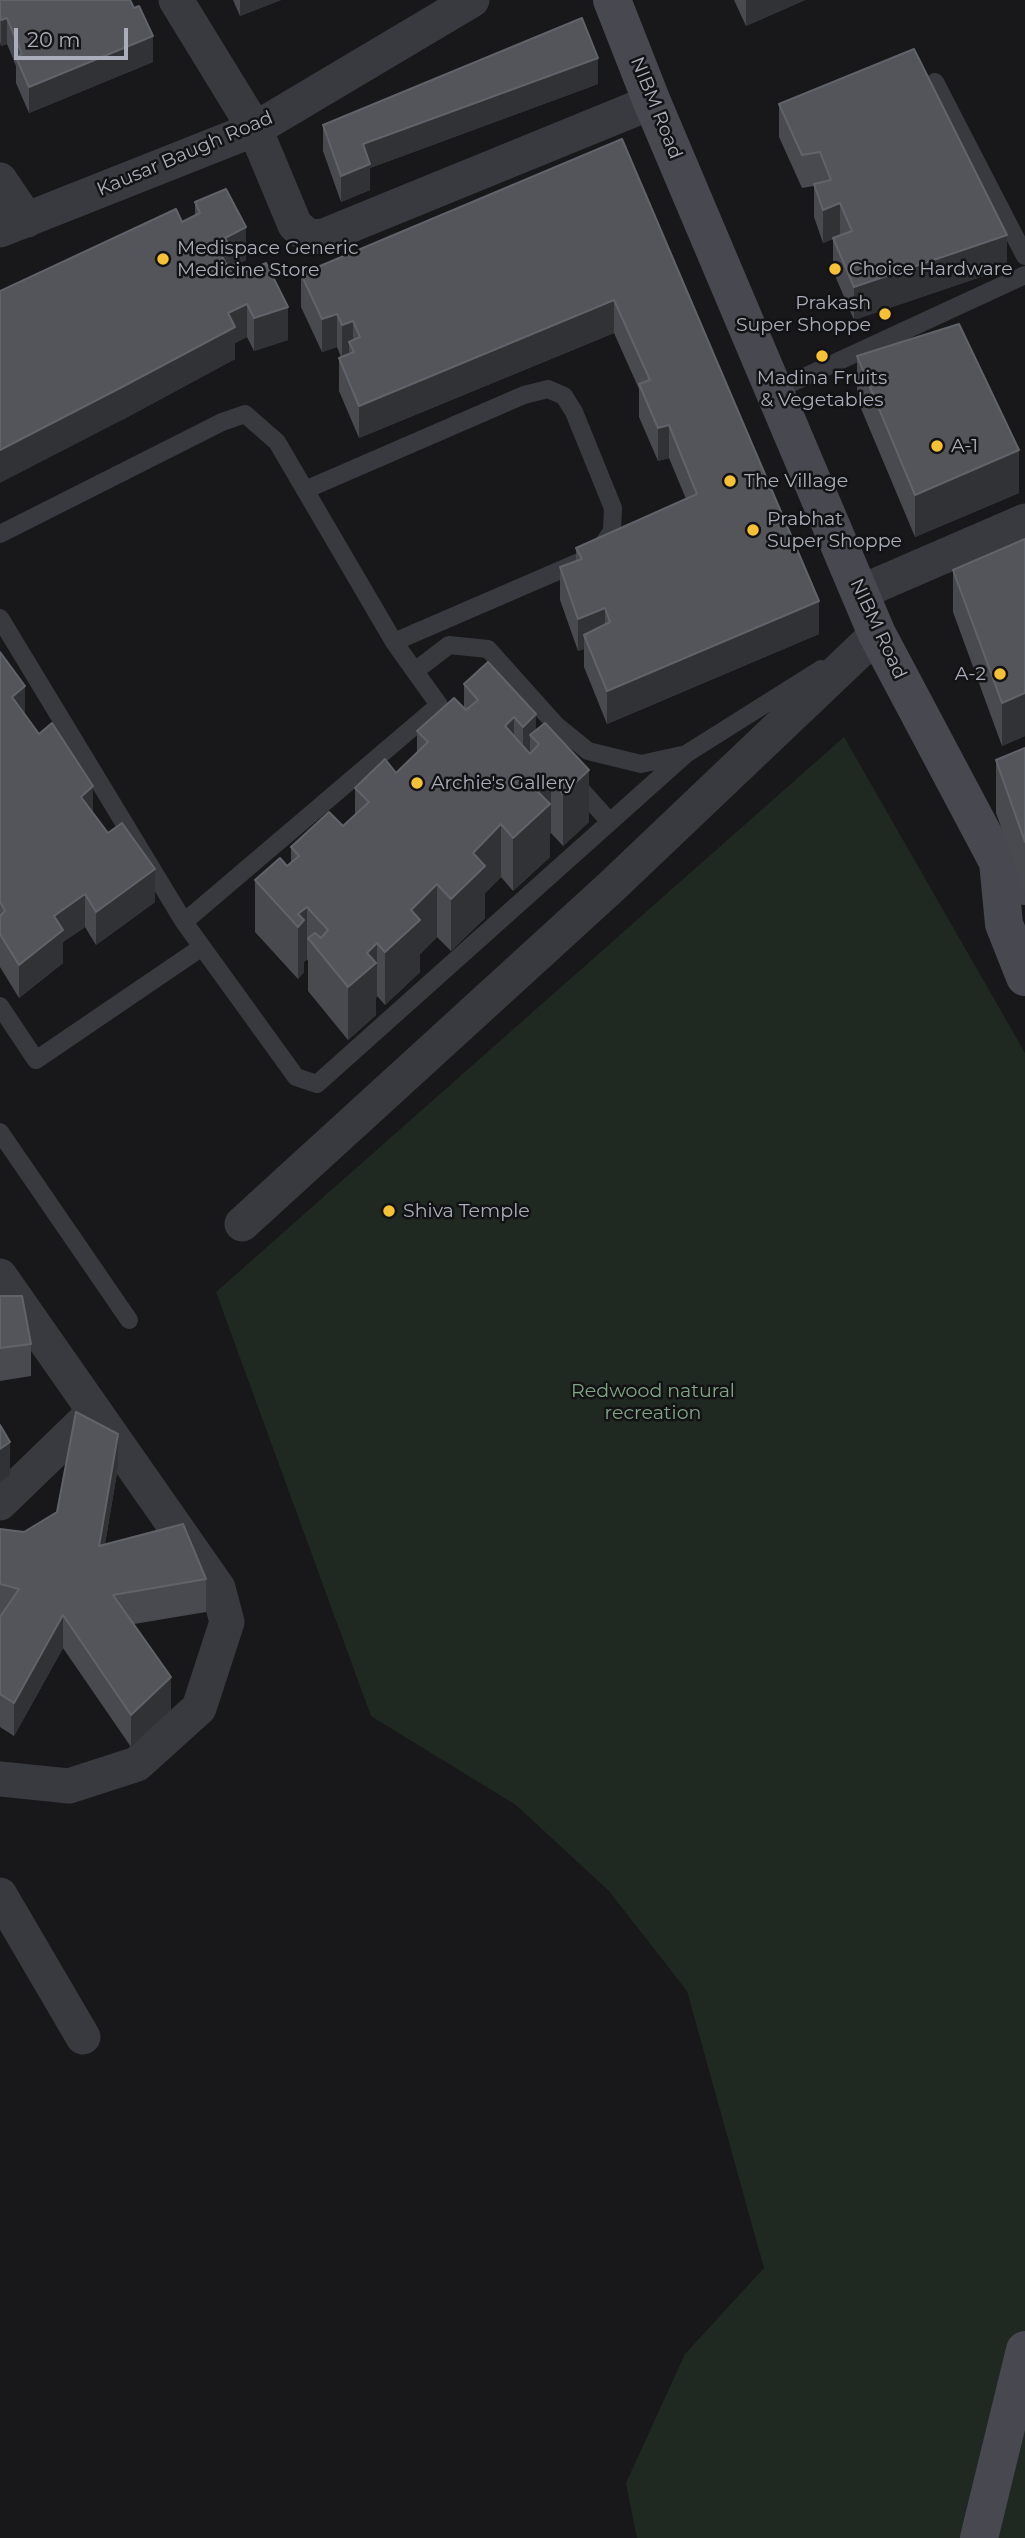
<!DOCTYPE html>
<style>
body{margin:0}
#map{position:relative;width:1025px;height:2538px;overflow:hidden;background:#18181a;font-family:Montserrat,sans-serif}
canvas{display:block}
.scale{position:absolute;left:14px;top:28px;width:114px;height:32px;box-sizing:border-box;border:4px solid #aaaeba;border-top:0;padding-left:9px;font-size:21px;line-height:24px;white-space:nowrap;color:#aaaeba;-webkit-text-stroke:5px #131315;paint-order:stroke}
</style>
<div id="map">
<canvas width="1025" height="2538"></canvas>
<div class="scale">20 m</div>
</div>
<script>
const context = document.querySelector('canvas').getContext('2d');
context.lineJoin = 'round';
function fillPath(path, color) { context.fillStyle = color; context.fill(path, 'evenodd'); }
const poly = rows => new Path2D(rows.map(r => 'M' + r).join(''));
function stroke(path, color, width, dash) { context.strokeStyle = color; context.lineWidth = width; context.lineCap = dash ? 'butt' : 'round'; context.setLineDash(dash || []); context.stroke(path); }
function write(font, color, halo, rows, align = 'center') {
  context.font = font + ' Montserrat,sans-serif'; context.lineWidth = 5; context.setLineDash([]); context.textBaseline = 'middle'; context.strokeStyle = halo; context.fillStyle = color; for (const [text, x, y, turn = 0] of rows) {
    context.save(); context.translate(x, y); context.rotate((+turn || 0) * Math.PI / 180); context.textAlign = isNaN(turn) ? turn : align; if (halo) context.strokeText(text, 0, 0); context.fillText(text, 0, 0); context.restore();
  }
}
const green = poly([
 [844,737,1025,1053,1025,2538,637,2538,626,2483,685,2354,764,2268,687,1991,609,1891,516,1805,371,1716,216,1292]
]);
const service = poly([
 [935,82,1025,256],
 [774,391,1025,275],
 [305,490,524,395,548,389,564,396,574,412,613,508,612,531,602,546,586,559,394,642],
 [0,534,222,422,245,414,277,442,394,642,439,705,184,922,0,618],
 [415,671,449,645,488,649,556,725,588,751,641,764,682,755],
 [574,782,610,822,686,754,821,669],
 [184,922,296,1077,317,1084,610,822],
 [0,1006,36,1060,202,947],
 [0,1132,129,1320]
]);
const minor = poly([
 [176,0,255,129,295,225,309,237,324,236,652,102],
 [0,180,27,220],
 [0,230,255,129,472,0],
 [861,592,1025,521],
 [242,1224,611,887,877,634],
 [0,1276,218,1588,227,1622,199,1708,137,1764,69,1786,0,1779],
 [0,1503,94,1412],
 [0,1895,83,2037]
]);
const secondary = poly([
 [612,0,652,102,877,634,998,862,1025,886],
 [998,862,1004,924,1025,977],
 [979,2538,1025,2350]
]);
const wall = poly([
 [0,0,153,62,29,113,16,83,16,66,7,44,1,46,0,42],
 [233,0,281,0,240,16],
 [734,0,805,0,746,26],
 [598,84,370,168,370,190,341,202,323,151,323,125],
 [779,104,1007,268,854,320,833,271,833,239,823,243,814,217,814,186,802,188,779,137],
 [622,139,819,634,607,724,584,667,584,649,578,651,560,600,560,567,576,561,576,548,686,499,669,458,658,461,639,417,639,389,614,333,359,438,339,391,339,358,341,357,337,347,322,352,301,307,301,274],
 [195,202,246,260,238,264,288,340,254,351,247,337,235,343,235,359,122,420,182,222,195,216],
 [857,356,1019,493,915,537,857,399],
 [1025,539,1025,736,1002,746,953,612,953,570],
 [0,652,25,715,155,902,96,945,85,927,63,942,63,963,19,998,0,967],
 [464,684,536,730,589,822,563,846,551,833,550,834,550,857,513,891,501,877,485,893,485,918,451,951,437,937,420,954,420,972,385,1005,377,996,376,998,376,1015,348,1040,308,991,308,961,307,959,304,962,304,972,298,979,255,932,255,880,287,866,291,863,291,847,343,826,355,815,355,788,396,773,417,753,417,731,464,708],
 [1025,748,1025,894,996,813,996,760],
 [0,1296,31,1344,31,1376,0,1381],
 [118,1467,105,1544,206,1579,206,1612,134,1624,171,1710,131,1747,63,1648,14,1736,0,1727,0,1529,24,1532,57,1512]
]);
const shadedWall = poly([
 [240,0,281,0,240,16],
 [746,0,805,0,746,26],
 [7,18,7,44,1,46,1,20],
 [153,36,153,62,29,113,29,87],
 [598,58,598,84,370,168,370,190,341,202,341,176,363,144],
 [840,203,840,236,823,243,823,210],
 [246,227,246,260,230,268,230,280,220,253,225,238],
 [1007,235,1007,268,854,320,854,287],
 [614,300,614,333,359,438,359,406],
 [247,304,247,337,235,343,235,359,122,420,0,483,0,450,228,313],
 [288,307,288,340,254,351,254,318],
 [337,314,337,347,322,352,322,319],
 [353,321,353,349,349,342,349,355,342,358,342,325],
 [669,425,669,458,658,461,658,428],
 [1019,450,1019,493,915,537,915,495],
 [819,601,819,634,607,724,607,691],
 [605,608,605,641,584,635,584,649,578,651,578,619],
 [25,686,25,719,12,697],
 [1025,693,1025,736,1002,746,1002,703],
 [536,714,536,742,530,735,530,773,523,779,523,727],
 [514,717,514,769,505,726],
 [589,770,589,822,563,846,563,794],
 [551,780,551,833,550,834,550,857,513,891,513,838,538,792],
 [93,786,93,819,81,797],
 [501,824,501,877,485,893,485,918,451,951,451,899,473,853],
 [155,869,155,902,96,945,96,912],
 [437,884,437,937,420,954,420,972,385,1005,385,952,411,910],
 [85,894,85,927,63,942,63,963,19,998,19,965,54,916],
 [307,907,307,959,304,962,304,972,298,979,298,914],
 [377,943,377,996,376,998,376,1015,348,1040,348,987,367,953],
 [118,1434,118,1467,99,1578,99,1546],
 [10,1442,10,1475,0,1482,0,1449],
 [63,1615,63,1648,14,1736,14,1703],
 [171,1677,171,1710,131,1747,131,1715]
]);
const building = poly([
 [0,0,130,0,134,8,139,6,153,36,29,87,16,57,22,54,7,18,1,20,0,16,0,0],
 [582,18,598,58,363,144,370,164,341,176,323,125,582,18],
 [914,49,1007,235,854,287,833,238,852,231,840,203,823,210,814,184,831,180,820,152,802,155,779,104,914,49],
 [622,139,819,601,607,691,584,635,610,622,605,608,578,619,560,567,582,559,576,548,697,494,669,425,658,428,639,384,650,380,614,300,359,406,339,358,354,352,349,342,360,337,353,321,342,325,337,314,322,319,301,274,622,139],
 [226,189,246,227,225,238,230,247,220,253,228,267,238,263,244,273,266,263,288,307,254,318,247,304,228,313,235,327,122,387,0,450,0,291,176,209,182,222,200,213,195,202,226,189],
 [959,324,1019,450,915,495,857,356,959,324],
 [1025,539,1025,693,1002,703,953,570,1025,539],
 [0,652,25,686,12,697,39,734,52,723,93,786,81,797,108,833,122,823,155,869,96,912,85,894,54,916,63,930,19,965,0,934,0,916,5,911,0,902,0,652],
 [488,662,536,714,523,727,514,717,505,726,530,754,539,744,530,735,545,723,589,770,563,794,551,780,538,792,550,804,513,838,501,824,473,853,485,866,451,899,437,884,411,910,420,920,385,952,377,943,367,953,376,963,348,987,308,938,315,933,321,938,328,930,307,907,298,914,304,920,298,927,255,880,280,858,287,866,299,856,291,847,329,812,343,826,369,802,355,788,385,759,396,773,428,742,417,731,454,698,466,710,478,700,464,684,488,662],
 [1025,748,1025,842,996,760,1025,748],
 [0,1296,22,1296,31,1344,0,1348,0,1296],
 [76,1412,118,1434,99,1546,183,1524,206,1579,113,1595,171,1677,131,1715,63,1615,14,1703,0,1694,0,1617,19,1589,0,1584,0,1529,24,1532,57,1512,76,1412],
 [0,1425,10,1442,0,1449,0,1425]
]);
const markers = [
 [163,259,7,"#f6c134"],
 [835,269,7,"#f6c134"],
 [885,314,7,"#f6c134"],
 [822,356,7,"#f6c134"],
 [937,446,7,"#f6c134"],
 [730,481,7,"#f6c134"],
 [753,530,7,"#f6c134"],
 [1000,674,7,"#f6c134"],
 [417,783,7,"#f6c134"],
 [389,1211,7,"#f6c134"]
];
const streetNames = [
 ["NIBM Road",656,108,68],
 ["Kausar Baugh Road",185,154,-23],
 ["NIBM Road",878,629,65]
];
const poiNames = [
 ["Medispace Generic",177,248],
 ["Medicine Store",177,270],
 ["Choice Hardware",849,269],
 ["Prakash",871,303,"right"],
 ["Super Shoppe",871,325,"right"],
 ["Madina Fruits",822,378,"center"],
 ["& Vegetables",822,400,"center"],
 ["A-1",951,446],
 ["The Village",744,481],
 ["Prabhat",767,519],
 ["Super Shoppe",767,541],
 ["A-2",986,674,"right"],
 ["Archie's Gallery",431,783],
 ["Shiva Temple",403,1211]
];
const parkNames = [
 ["Redwood natural",653,1391],
 ["recreation",653,1413]
];
fillPath(green, '#202921');
stroke(service, '#393a3f', 18);
stroke(minor, '#393a3f', 35);
stroke(secondary, '#474850', 38);
fillPath(wall, '#494a4f');
fillPath(shadedWall, '#313235');
fillPath(building, '#54555b');
stroke(building, '#61636a', 2);
for (const [x, y, r, color] of markers) { const dot = new Path2D(); dot.arc(x, y, r, 0, 2 * Math.PI); context.fillStyle = color; context.fill(dot); stroke(dot, '#131315', 2.5); }
write('19px', '#aaaeba', '#131315', streetNames);
write('19px', '#aaaeba', '#131315', poiNames, 'left');
write('19px', '#81a685', '#131315', parkNames);
</script>
